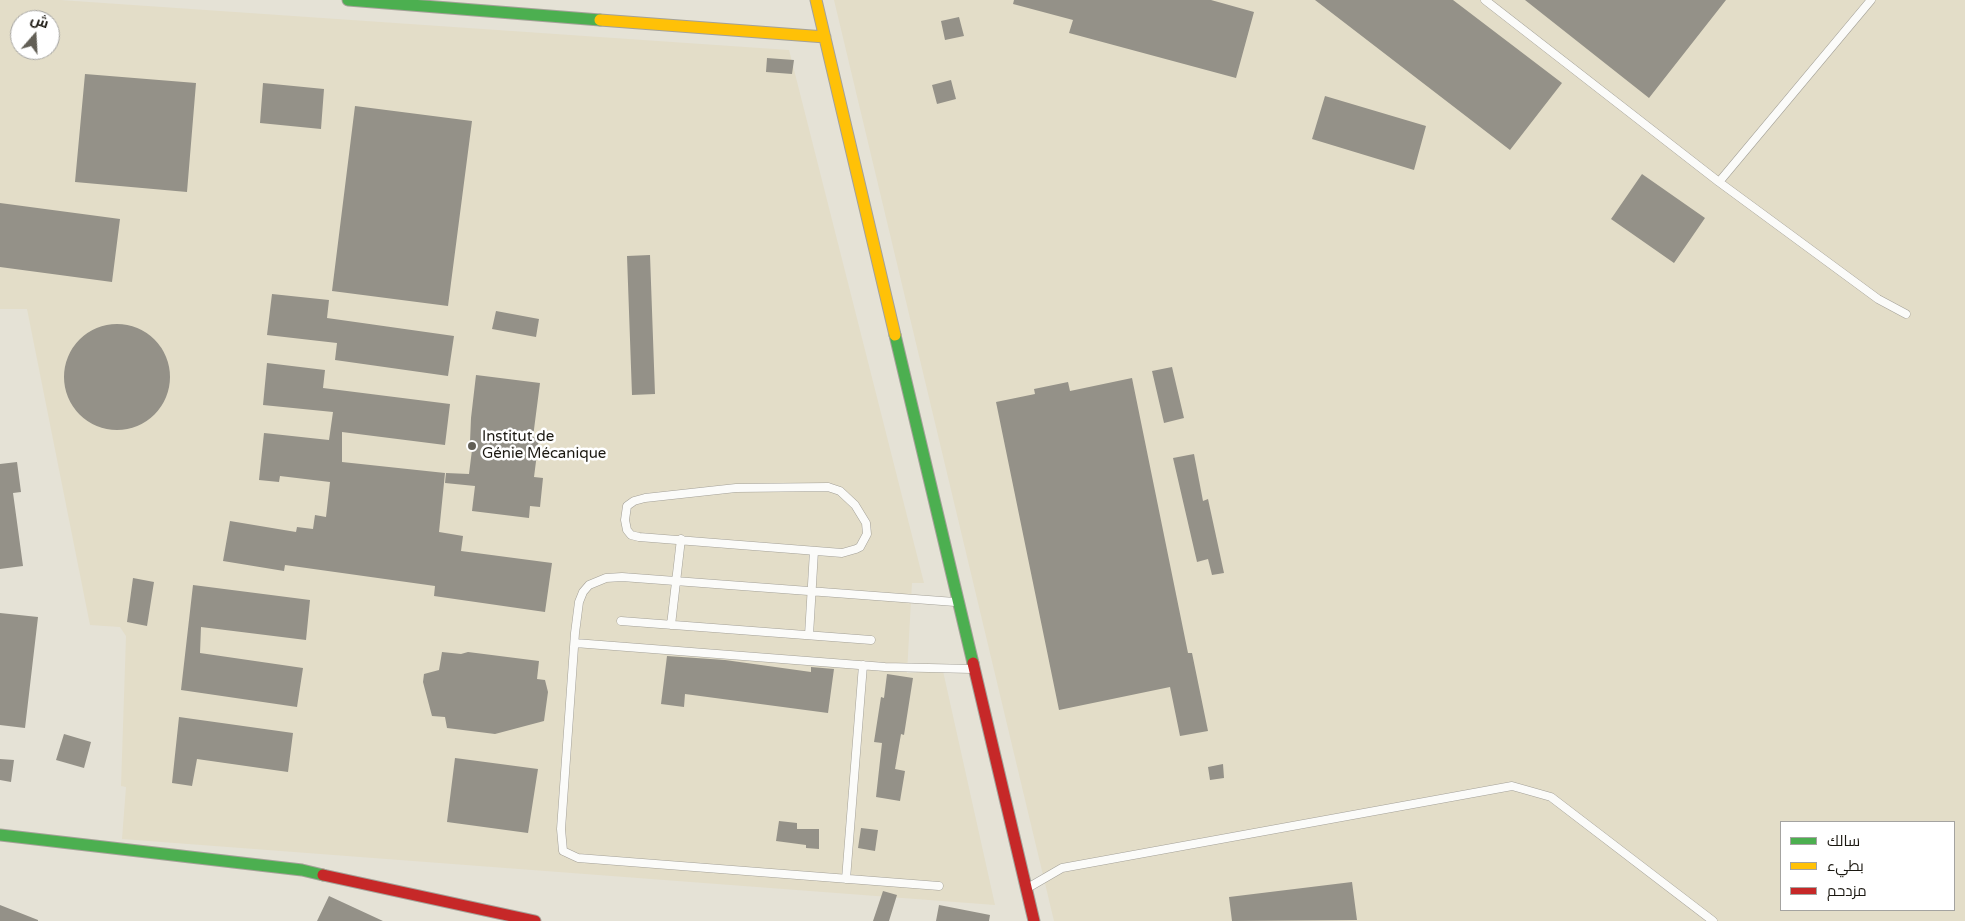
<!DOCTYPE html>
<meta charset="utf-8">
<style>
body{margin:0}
#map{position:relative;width:1965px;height:921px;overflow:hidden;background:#e5e2d6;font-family:"Varela Round",Cairo,sans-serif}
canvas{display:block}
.legend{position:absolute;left:1780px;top:821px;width:175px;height:90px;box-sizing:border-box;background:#fff;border:1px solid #a4a3a0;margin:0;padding:6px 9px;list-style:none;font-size:15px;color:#1b1811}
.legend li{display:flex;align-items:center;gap:10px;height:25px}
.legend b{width:25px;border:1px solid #a4a3a0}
.north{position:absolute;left:10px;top:10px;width:50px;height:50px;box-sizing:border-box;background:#fff;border:1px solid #a4a3a0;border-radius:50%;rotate:19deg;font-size:14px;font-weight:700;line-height:20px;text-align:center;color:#1b1811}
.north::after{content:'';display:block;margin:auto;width:18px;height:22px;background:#625f56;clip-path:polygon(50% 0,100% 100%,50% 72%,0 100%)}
</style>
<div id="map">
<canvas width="1965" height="921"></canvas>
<ul class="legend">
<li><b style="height:6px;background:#4caf50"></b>سالك</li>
<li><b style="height:6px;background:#ffc107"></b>بطيء</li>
<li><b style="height:6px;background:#c62828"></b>مزدحم</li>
</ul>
<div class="north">ش</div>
</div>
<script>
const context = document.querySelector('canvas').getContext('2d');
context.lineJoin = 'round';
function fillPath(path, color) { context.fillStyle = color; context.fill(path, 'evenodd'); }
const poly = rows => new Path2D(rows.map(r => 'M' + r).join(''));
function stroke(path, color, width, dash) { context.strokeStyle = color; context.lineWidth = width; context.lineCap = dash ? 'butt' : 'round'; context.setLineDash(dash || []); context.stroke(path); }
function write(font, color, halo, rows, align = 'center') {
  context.font = font + ' "Varela Round",sans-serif'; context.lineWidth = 5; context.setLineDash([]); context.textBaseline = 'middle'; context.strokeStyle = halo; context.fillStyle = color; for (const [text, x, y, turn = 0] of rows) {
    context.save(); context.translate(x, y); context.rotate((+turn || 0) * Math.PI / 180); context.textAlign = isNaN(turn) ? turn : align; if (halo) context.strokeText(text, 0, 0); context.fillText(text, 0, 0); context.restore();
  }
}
const built = poly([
 [0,0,60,0,789,50,924,583,912,583,907,673,943,671,995,905,122,839,126,787,121,786,126,636,120,627,90,625,27,309,0,309],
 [20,20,50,20,50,50,20,50],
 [834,0,1965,0,1965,921,1054,921],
 [1781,822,1954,822,1954,910,1781,910]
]);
const building = poly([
 [1014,0,1211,0,1254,12,1236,78,1069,33,1073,20,1013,4],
 [1315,0,1453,0,1562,83,1510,150],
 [1525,0,1726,0,1649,98],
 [959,17,964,36,945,40,941,21],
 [767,58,794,60,792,74,766,72],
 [85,74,196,83,187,192,75,182],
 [951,80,956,99,937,104,932,85],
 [263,83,324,89,321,129,260,123],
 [1325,96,1426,126,1414,170,1312,139],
 [355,106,472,121,448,306,332,291],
 [1642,174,1705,218,1674,263,1611,219],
 [0,203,120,219,112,282,0,267],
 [650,255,655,394,632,395,627,256],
 [272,294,329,300,327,318,454,336,448,376,335,360,337,343,267,335],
 [496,311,539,319,536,337,492,329],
 '64 377a53 53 0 1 1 106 0a53 53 0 1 1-106 0Z',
 [267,363,325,370,323,388,450,404,445,445,342,432,342,462,445,473,439,532,463,536,461,551,552,563,545,612,434,596,435,586,285,565,284,571,223,561,230,521,296,532,297,527,313,529,315,515,326,517,330,482,280,476,279,482,259,480,264,433,329,440,333,412,263,405],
 [1172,367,1184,418,1164,423,1152,371],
 [476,375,540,383,533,437,539,438,534,477,543,478,540,507,530,506,529,518,472,511,475,486,445,483,446,473,469,474,473,442,470,442,471,418],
 [1132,378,1188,653,1192,653,1208,731,1180,736,1170,687,1059,710,996,402,1035,394,1034,389,1068,382,1070,391],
 [1194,454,1203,501,1208,499,1224,573,1212,575,1208,559,1197,562,1173,458],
 [17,462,21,492,13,493,23,566,0,569,0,464],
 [133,578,154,582,147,626,127,622],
 [193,585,310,600,306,640,201,627,200,653,303,668,297,707,181,690],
 [0,613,38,617,25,728,0,725],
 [442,652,461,654,468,652,539,661,537,679,545,680,548,692,544,721,495,734,447,728,445,717,432,716,423,682,424,674,439,670],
 [667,656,725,660,811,672,811,667,834,669,828,713,685,694,684,707,661,704],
 [887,674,913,678,904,735,901,734,895,769,905,771,900,801,876,797,882,743,874,742,881,697,884,698],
 [179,717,293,733,288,772,197,759,192,786,172,783],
 [64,734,91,742,84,768,56,760],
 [455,758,538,769,528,833,447,822],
 [0,759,14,760,11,782,0,780],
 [1223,764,1224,778,1210,780,1208,767],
 [779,821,797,823,797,829,819,829,819,849,806,848,806,845,776,841],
 [861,828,878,830,875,851,858,848],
 [1352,882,1357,920,1232,921,1229,897],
 [883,891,897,895,889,921,873,921],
 [329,896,383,921,317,921],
 [0,905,38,920,38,921,0,921],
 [939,905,990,915,989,921,936,921]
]);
const lane = poly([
 [1485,0,1719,182,1878,299,1906,314],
 [1719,182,1871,0],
 [828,487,840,491,855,505,866,523,867,534,860,547,856,549,842,553,639,537,631,535,627,530,625,520,627,506,634,501,645,498,736,488,828,487],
 [621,621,871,640],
 [671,625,681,539],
 [809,635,814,551],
 [575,643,885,667,972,669],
 [846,879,863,665],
 [939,886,578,858,563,851,561,829,575,633,579,602,583,592,589,585,606,578,622,577,955,602],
 [1031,886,1062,868,1512,786,1551,797,1713,921]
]);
const fast = poly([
 [348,0,600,20],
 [895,335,973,663],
 [0,835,302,870,323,875]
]);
const slow = poly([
 [816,0,895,335],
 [600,20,825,37]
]);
const jam = poly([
 [973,663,1034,921],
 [323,875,535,921]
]);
const markers = [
 [472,446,5,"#625f56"]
];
const poiNames = [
 ["Institut de",482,437],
 ["Génie Mécanique",482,454]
];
fillPath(built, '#e3ddc8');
fillPath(building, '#949188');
stroke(lane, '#a4a198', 9);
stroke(fast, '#a4a198', 13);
stroke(slow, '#a4a198', 13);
stroke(jam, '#a4a198', 13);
stroke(lane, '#fbfbf9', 8);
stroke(fast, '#4caf50', 11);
stroke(slow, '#ffc107', 11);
stroke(jam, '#c62828', 11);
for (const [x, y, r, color] of markers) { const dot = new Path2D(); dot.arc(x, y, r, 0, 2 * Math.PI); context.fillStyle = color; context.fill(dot); stroke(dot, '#fff', 2); }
write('15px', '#1b1811', '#fff', poiNames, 'left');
</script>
